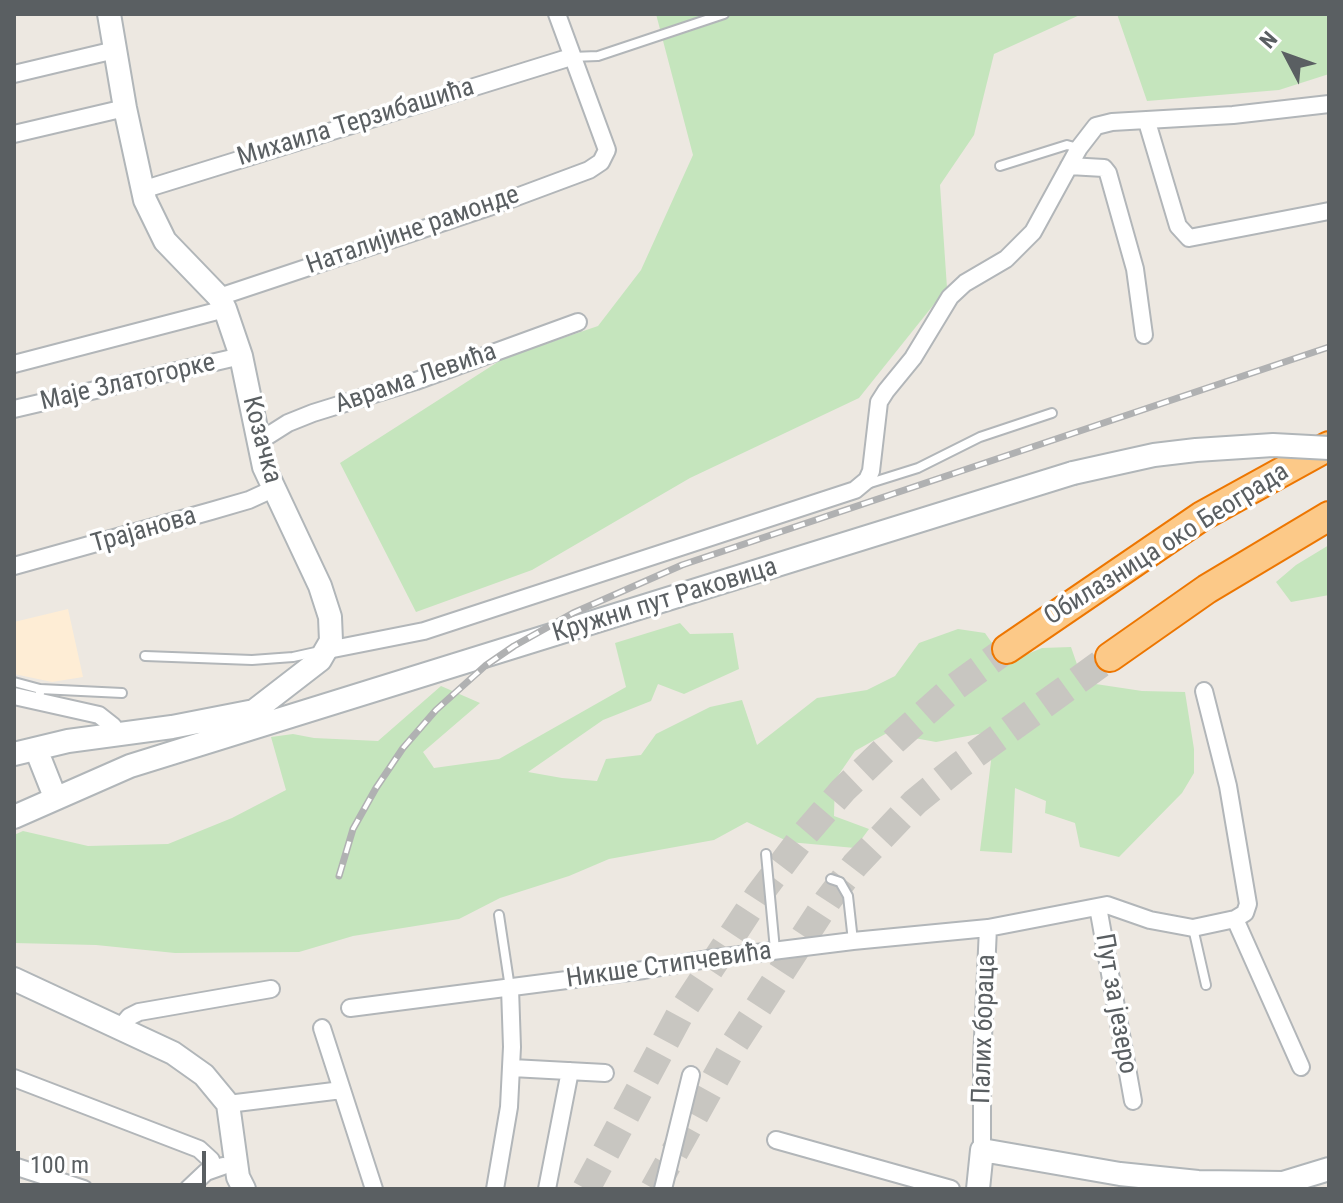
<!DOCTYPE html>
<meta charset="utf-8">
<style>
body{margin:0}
#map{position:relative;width:1343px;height:1203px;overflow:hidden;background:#ede8e1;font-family:"Roboto Condensed",sans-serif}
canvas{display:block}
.frame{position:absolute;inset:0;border:16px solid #5a5f62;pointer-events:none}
.north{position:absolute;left:1247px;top:16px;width:80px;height:80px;-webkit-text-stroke:6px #fff;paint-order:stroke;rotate:311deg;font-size:22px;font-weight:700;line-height:32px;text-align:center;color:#5a5f62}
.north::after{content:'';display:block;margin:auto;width:28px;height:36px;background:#5a5f62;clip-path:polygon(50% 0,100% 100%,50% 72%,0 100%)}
.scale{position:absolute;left:16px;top:1151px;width:190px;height:36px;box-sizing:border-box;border:4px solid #5a5f62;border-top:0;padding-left:10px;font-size:24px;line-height:28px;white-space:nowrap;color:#5a5f62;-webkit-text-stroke:6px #fff;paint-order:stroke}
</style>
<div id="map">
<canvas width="1343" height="1203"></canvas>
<div class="frame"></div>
<div class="north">N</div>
<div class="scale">100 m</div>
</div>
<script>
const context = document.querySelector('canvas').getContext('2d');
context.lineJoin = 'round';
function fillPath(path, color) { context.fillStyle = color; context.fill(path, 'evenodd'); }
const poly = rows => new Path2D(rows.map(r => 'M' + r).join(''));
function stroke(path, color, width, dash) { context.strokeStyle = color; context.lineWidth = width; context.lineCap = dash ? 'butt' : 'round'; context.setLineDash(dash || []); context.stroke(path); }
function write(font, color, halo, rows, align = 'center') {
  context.font = font + ' "Roboto Condensed",sans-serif'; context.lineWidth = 7; context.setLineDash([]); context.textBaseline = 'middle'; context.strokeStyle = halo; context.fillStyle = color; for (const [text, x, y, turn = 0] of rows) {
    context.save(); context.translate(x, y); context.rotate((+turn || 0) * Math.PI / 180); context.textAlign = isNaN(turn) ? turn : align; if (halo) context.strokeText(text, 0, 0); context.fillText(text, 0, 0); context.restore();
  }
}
const commercial = poly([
 [68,609,83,677,52,682,14,674,14,622]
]);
const green = poly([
 [656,14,1082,14,994,54,974,135,940,185,947,288,859,398,690,478,532,570,416,612,340,463,504,358,598,326,641,270,693,155],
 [1117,14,1329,14,1329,74,1279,90,1147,101],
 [1329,545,1329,595,1291,602,1276,582,1296,565],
 [680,623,690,634,733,633,739,669,684,694,658,684,651,701,603,720,528,772,562,778,597,781,606,759,641,755,656,734,710,707,742,700,757,745,817,698,867,690,895,676,919,643,958,629,985,633,1006,663,1042,648,1071,647,1080,673,1089,683,1142,691,1185,692,1194,749,1194,773,1182,793,1119,857,1080,847,1075,823,1045,813,1046,801,1015,788,1012,853,980,851,991,761,989,732,936,742,887,733,855,751,835,780,834,816,869,829,855,848,789,842,747,822,714,840,609,859,569,876,500,898,459,919,353,936,299,952,175,953,96,945,14,943,14,835,23,831,88,846,168,844,232,818,286,790,271,737,293,734,314,738,378,741,441,686,480,703,423,752,434,768,499,759,626,687,615,643]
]);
const highwayTunnel = poly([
 [586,1189,679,1016,758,896,804,835,843,790,895,740,952,689,1007,649],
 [654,1189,735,1043,828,900,855,865,915,802,959,766,1110,657]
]);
const lane = poly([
 [571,57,598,56,724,14],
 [1000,166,1067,145,1078,148],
 [867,484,918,468,980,437,1052,413],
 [145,656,252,660,293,657,320,651],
 [14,682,40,689,40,693],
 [40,689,122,693],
 [766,854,775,950],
 [831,879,840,882,848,896,853,941],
 [499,915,510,988],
 [1193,928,1206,985]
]);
const street = poly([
 [14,74,115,50],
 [1147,122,1178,226,1189,238,1329,211],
 [14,134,125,108],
 [1069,166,1104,168,1108,173,1135,269,1144,335],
 [142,190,571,57],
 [219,297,495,205,589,170,601,162,607,150,557,14],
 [14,364,225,309],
 [14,409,241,356],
 [258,442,288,423,313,413,416,381,578,322],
 [14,566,211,511,249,500,273,489],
 [328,650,424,631,855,490,867,480,871,471,879,402,886,391,913,358,950,297,965,283,1006,259,1033,232,1079,148,1096,126,1112,122,1233,115,1329,104],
 [14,696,99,715,113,726,115,736],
 [1098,907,1133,1101],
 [1235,919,1301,1067],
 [350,1008,644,970,708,959,853,941,988,928,1107,905,1150,920,1193,928,1235,919,1245,913,1248,904,1228,786,1204,691],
 [120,1028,129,1017,139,1012,271,989],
 [322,1028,374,1189],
 [512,1068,605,1073],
 [14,1078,199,1149,211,1160,214,1168],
 [228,1104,342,1090],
 [776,1140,951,1189],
 [982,1150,982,1059,988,928],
 [14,1166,84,1189],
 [188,1189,206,1172,223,1166],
 [495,1189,509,1107,512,1047,510,988],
 [547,1189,570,1071],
 [663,1189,691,1075]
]);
const secondary = poly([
 [36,749,55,797],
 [14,754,68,741,172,727,254,711,320,660,331,641,330,617,320,586,264,467,241,356,225,309,219,297,165,241,145,200,125,108,109,14],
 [14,817,130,766,1073,473],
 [14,979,173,1053,204,1075,228,1104,238,1177,244,1189],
 [978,1189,982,1150,1120,1174,1198,1182,1283,1183,1329,1169]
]);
const highway = poly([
 [1007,649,1202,516,1329,446],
 [1110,657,1207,589,1329,516]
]);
const rail = poly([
 [339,876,353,829,376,788,403,748,436,710,485,666,514,646,573,613,682,565,1329,347]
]);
const secondaryBridge = poly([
 [1073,473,1154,455,1196,450,1273,445,1329,448]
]);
const streetNames = [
 ["Михаила Терзибашића",356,123,-17],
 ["Наталијине рамонде",413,231,-19],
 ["Аврама Левића",416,379,-19],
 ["Маје Златогорке",128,383,-13],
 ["Козачка",261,440,75],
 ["Трајанова",144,531,-16],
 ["Обилазница око Београда",1167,545,-32],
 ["Кружни пут Раковица",665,601,-17],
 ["Никше Стипчевића",669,966,-8],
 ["Пут за језеро",1115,1004,80],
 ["Палих бораца",985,1029,-88]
];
fillPath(commercial, '#feedd5');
fillPath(green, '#c5e5bd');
stroke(highwayTunnel, '#c8c6c1', 28, [28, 14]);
stroke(lane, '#b2b6b9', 12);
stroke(street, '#b2b6b9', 20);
stroke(secondary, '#b1b6b9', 26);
stroke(highway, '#ed7601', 32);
stroke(lane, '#fff', 8);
stroke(street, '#fff', 16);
stroke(secondary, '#fff', 22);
stroke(highway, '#fcc988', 28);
stroke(rail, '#b0b1b2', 7);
stroke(rail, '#fff', 4, [12]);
stroke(secondaryBridge, '#b1b6b9', 26, []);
stroke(secondaryBridge, '#fff', 22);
write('26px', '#5a5f62', '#fff', streetNames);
</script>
